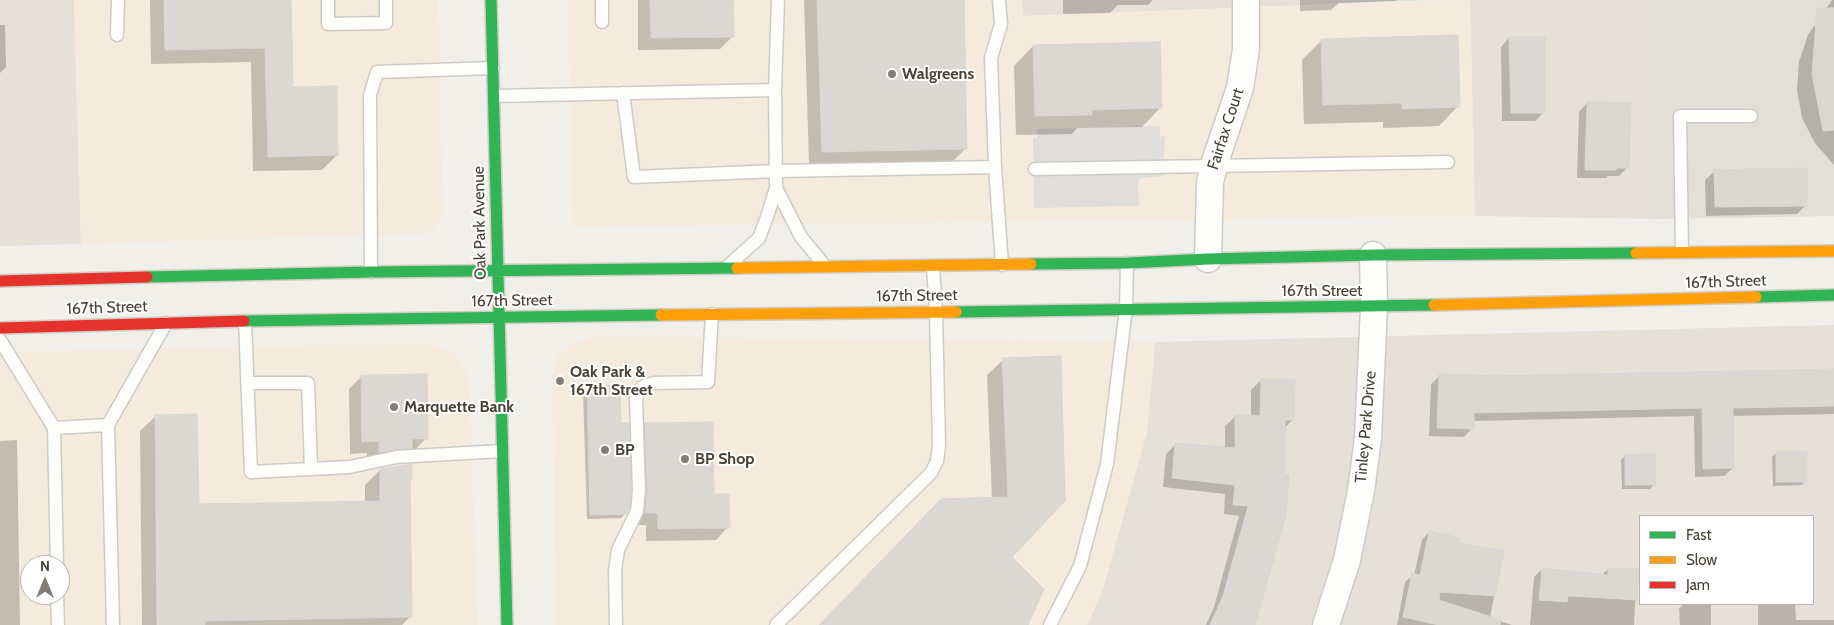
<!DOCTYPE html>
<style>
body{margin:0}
#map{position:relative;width:1834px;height:625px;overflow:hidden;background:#f1efea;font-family:Cabin,sans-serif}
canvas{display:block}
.legend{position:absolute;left:1639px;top:515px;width:175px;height:90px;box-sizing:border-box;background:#fff;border:1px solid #b6b3af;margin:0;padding:6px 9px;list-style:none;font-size:15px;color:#484136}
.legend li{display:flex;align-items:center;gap:10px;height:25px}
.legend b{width:25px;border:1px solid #b6b3af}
.north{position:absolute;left:20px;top:555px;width:50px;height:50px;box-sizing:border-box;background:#fff;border:1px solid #b6b3af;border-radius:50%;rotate:0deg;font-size:14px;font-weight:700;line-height:20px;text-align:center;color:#484136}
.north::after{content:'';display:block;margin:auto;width:18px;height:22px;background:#837e75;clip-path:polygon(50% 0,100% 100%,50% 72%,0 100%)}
</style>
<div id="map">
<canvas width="1834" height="625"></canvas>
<ul class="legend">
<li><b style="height:6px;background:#30b455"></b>Fast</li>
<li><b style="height:6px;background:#ff9f0a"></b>Slow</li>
<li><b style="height:6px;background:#e5322d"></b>Jam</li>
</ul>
<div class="north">N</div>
</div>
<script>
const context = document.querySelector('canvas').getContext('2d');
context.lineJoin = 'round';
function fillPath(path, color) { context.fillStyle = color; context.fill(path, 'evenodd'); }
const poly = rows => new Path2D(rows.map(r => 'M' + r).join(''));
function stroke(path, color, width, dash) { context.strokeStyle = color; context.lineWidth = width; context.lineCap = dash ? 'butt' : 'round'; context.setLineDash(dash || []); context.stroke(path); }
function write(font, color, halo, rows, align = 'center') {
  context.font = font + ' Cabin,sans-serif'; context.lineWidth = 4; context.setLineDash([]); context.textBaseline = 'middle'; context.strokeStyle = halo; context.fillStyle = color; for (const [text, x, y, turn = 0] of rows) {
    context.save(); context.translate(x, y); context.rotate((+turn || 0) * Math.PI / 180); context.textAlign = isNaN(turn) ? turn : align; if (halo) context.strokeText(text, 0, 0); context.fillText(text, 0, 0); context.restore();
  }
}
const residential = poly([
 [0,0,74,0,81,244,0,246],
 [1022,0,1433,0,1023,16],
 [1470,0,1654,0,1656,219,1475,216],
 [1834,325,1834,625,1087,625,1102,592,1147,432,1155,342],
 [1640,516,1813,516,1813,604,1640,604]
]);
const commercial = poly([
 [74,0,438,0,443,216,431,232,419,234,81,244],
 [568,0,1022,0,1023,16,1470,0,1475,216,573,227],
 [592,336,1155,342,1147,432,1102,592,1087,625,555,625,553,375,559,354,573,345],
 [430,343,458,356,469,378,478,625,0,625,0,352],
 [30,565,60,565,60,595,30,595]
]);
const industrial = poly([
 [1654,0,1834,0,1834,216,1656,219]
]);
const parking = poly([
 [1160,126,1160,137,1165,136,1163,176,1141,178,1138,182,1139,206,1034,208,1033,138,1037,138,1037,129]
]);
const shadow = poly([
 [150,0,290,0,292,88,337,155,322,170,253,171,251,62,151,64],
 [638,0,732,0,733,36,720,49,638,50],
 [804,0,962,0,966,148,953,161,809,164],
 [1063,0,1153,0,1148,5,1118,5,1110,13,1063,14],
 [1300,0,1397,0,1396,1,1339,3,1331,10,1300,11],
 [1832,0,1834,0,1834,165,1815,143,1802,118,1797,90,1799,62,1808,35],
 [0,25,5,25,6,67,0,73],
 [1509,38,1544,112,1535,121,1502,121,1501,47],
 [1322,40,1458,106,1439,126,1383,128,1383,122,1304,124,1302,60],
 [1033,46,1161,107,1142,127,1077,128,1072,134,1016,135,1014,66],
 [1587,103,1628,167,1619,176,1608,176,1606,178,1577,178,1579,112],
 [1714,172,1806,205,1797,214,1706,216,1705,180],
 [1060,358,1010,557,1026,625,820,625,992,499,987,375,1003,360],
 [1834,370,1834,414,1732,416,1733,468,1724,476,1695,477,1694,416,1473,421,1472,428,1464,437,1429,436,1431,384,1440,376,1494,377],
 [362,376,426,438,414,451,367,464,367,453,350,454,349,389],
 [1261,380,1293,419,1284,429,1248,625,1206,625,1214,607,1239,516,1224,514,1225,494,1163,487,1166,454,1176,444,1225,449,1225,426,1235,417,1251,417,1251,390],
 [588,387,626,513,621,518,587,519,583,391],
 [156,416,198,506,365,502,365,485,380,470,411,480,409,482,411,616,402,625,142,625,140,431],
 [645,424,728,527,716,540,646,541,646,525,633,525,635,504,633,437],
 [17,440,20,625,0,625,0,441],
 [1777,453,1806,481,1802,485,1773,486,1772,457],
 [1625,456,1655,484,1650,489,1622,489,1621,460],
 [1429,532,1457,544,1502,552,1490,618,1512,625,1397,625,1405,582,1413,575,1414,575,1422,540],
 [1542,569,1602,575,1608,569,1637,571,1634,625,1530,625,1534,577],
 [1684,604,1711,604,1711,625,1680,625,1679,608],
 [1758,604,1795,604,1796,620,1834,620,1834,625,1758,625]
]);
const building = poly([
 [164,0,291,0,293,87,337,86,338,155,268,157,265,48,165,50,164,0],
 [650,0,733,0,734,37,651,38,650,0],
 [817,0,964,0,967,149,822,152,817,0],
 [1817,8,1834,8,1834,130,1823,131,1812,74,1817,8],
 [1458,35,1460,107,1402,109,1402,103,1323,105,1321,39,1458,35],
 [1509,37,1545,37,1545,113,1511,113,1509,37],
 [1160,42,1162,108,1092,110,1092,115,1035,116,1033,45,1160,42],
 [1587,102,1631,103,1629,168,1616,168,1616,170,1585,170,1587,102],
 [1807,168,1807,206,1715,207,1714,170,1807,168],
 [1061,356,1065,501,1012,557,1044,589,1028,625,819,625,941,499,1008,497,1002,358,1061,356],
 [1834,369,1834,406,1733,408,1734,468,1703,469,1702,408,1474,413,1474,429,1437,428,1439,374,1494,376,1834,369],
 [427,374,428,439,412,439,412,448,379,452,379,441,362,442,361,375,427,374],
 [1261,379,1295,379,1294,420,1285,420,1285,474,1289,475,1286,515,1255,625,1210,625,1223,596,1248,506,1233,505,1235,485,1172,478,1175,443,1235,448,1235,415,1260,416,1261,379],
 [620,385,621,423,629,423,631,491,629,509,627,514,590,515,587,386,620,385],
 [197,414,199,504,380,501,380,469,412,464,412,480,410,480,412,617,205,621,205,625,157,625,155,415,197,414],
 [713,422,714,494,729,494,730,528,658,529,658,513,645,513,647,491,645,423,713,422],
 [1776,451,1807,451,1807,482,1776,482,1776,451],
 [1655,454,1656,485,1625,485,1625,455,1655,454],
 [1429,531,1460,538,1459,543,1504,551,1495,596,1440,592,1439,600,1501,620,1500,625,1439,625,1403,617,1412,573,1420,575,1429,531],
 [1542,568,1608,575,1608,568,1639,569,1637,600,1568,596,1567,602,1539,600,1542,568]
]);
const lane = poly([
 [328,0,328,24,386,23,386,0],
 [602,0,602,22],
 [999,0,1001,24,991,58,995,167,1002,265],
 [117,35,118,0],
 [775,90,778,0],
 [623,93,634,177,776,171,995,167],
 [494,96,775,90,776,188,767,217,759,238,729,265],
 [1035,169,1448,162],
 [776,188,801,237,825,266],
 [1682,252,1680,116,1751,116],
 [371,272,370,95,377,72,493,68],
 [245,321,251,472,350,467,396,457,502,451],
 [0,340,54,428,57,565],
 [247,383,308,383,311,469],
 [54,428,108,425],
 [57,595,58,625],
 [113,625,108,425,166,323],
 [616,625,615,570,618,550,637,511,639,491,636,399,639,390,646,385,654,383,708,382,712,314],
 [776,625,931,473,937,461,939,446,936,312,933,266],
 [1050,625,1080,566,1107,464,1126,308,1127,263]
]);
const street = poly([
 [1208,259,1210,182,1214,165,1240,88,1246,49,1246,0],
 [1326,625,1347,560,1361,491,1368,438,1374,307,1373,255]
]);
const fast = poly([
 [491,0,507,625],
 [1031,264,1127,263,1208,259,1373,255,1636,253],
 [147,277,371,272,737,268],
 [1756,297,1834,295],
 [956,312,1434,305],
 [244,321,661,315]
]);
const slow = poly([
 [1636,253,1834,251],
 [737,268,1031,264],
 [1434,305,1756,297],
 [661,315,956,312]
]);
const jam = poly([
 [0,281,147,277],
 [0,328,244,321]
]);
const markers = [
 [892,74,5,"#837e75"],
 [560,381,5,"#837e75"],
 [394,407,5,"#837e75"],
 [605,450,5,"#837e75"],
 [685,459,5,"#837e75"]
];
const poiNames = [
 ["Walgreens",902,74],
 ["Oak Park &",570,372],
 ["167th Street",570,390],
 ["Marquette Bank",404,407],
 ["BP",615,450],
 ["BP Shop",695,459]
];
const streetNames = [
 ["Fairfax Court",1226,129,-72],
 ["Oak Park Avenue",480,223,-91],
 ["167th Street",1726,282,-2],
 ["167th Street",1322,291],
 ["167th Street",917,296,-1],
 ["167th Street",512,301,-1],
 ["167th Street",107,308,-2],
 ["Tinley Park Drive",1366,427,-85]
];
fillPath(residential, '#e6e1d7');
fillPath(commercial, '#f4ebdc');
fillPath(industrial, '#e2ded8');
fillPath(parking, '#e0deda');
fillPath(shadow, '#0003');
fillPath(building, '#dbd8d3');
stroke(building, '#dad6d0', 1);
stroke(lane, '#cecbc6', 15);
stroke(street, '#cecbc6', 29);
stroke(fast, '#d1ccc1', 14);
stroke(slow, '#d1ccc1', 14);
stroke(jam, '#d1ccc1', 14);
stroke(lane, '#fdfdfc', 12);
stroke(street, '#fdfdfc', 26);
stroke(fast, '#30b455', 11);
stroke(slow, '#ff9f0a', 11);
stroke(jam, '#e5322d', 11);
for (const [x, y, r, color] of markers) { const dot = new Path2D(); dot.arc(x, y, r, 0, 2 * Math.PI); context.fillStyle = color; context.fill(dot); stroke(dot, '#fff', 2); }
write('bold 16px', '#484136', '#fff', poiNames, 'left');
write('16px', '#484136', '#fff', streetNames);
</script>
